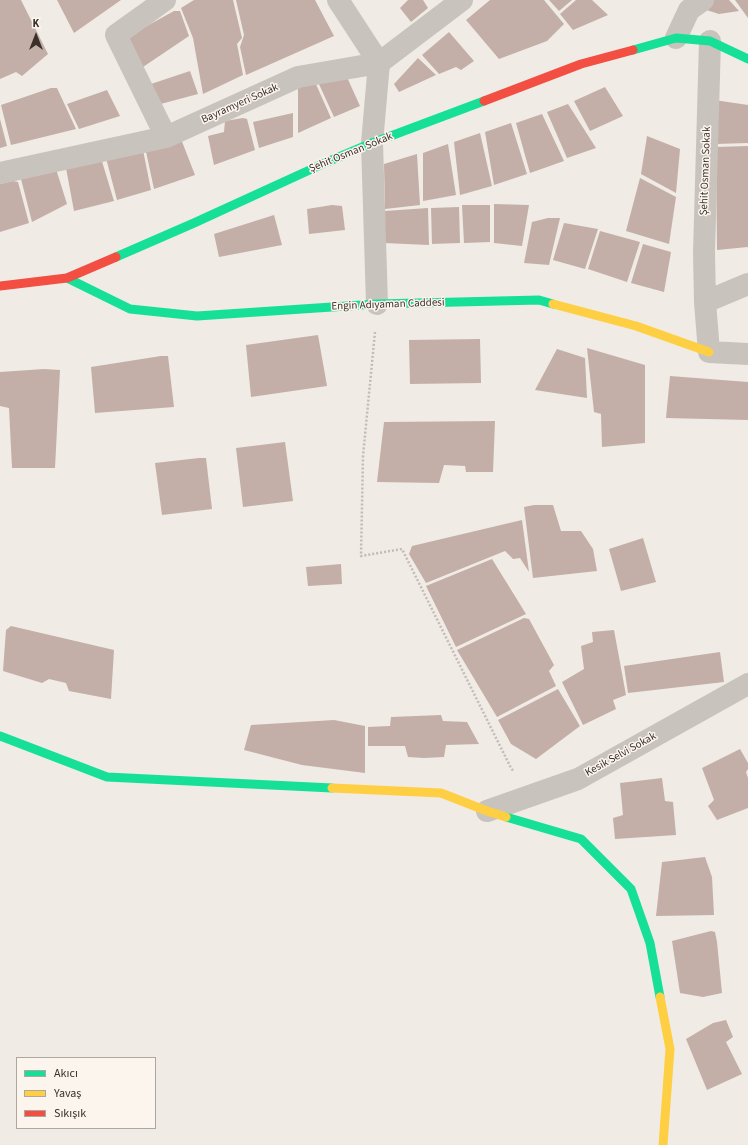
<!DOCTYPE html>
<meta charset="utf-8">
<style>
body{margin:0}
#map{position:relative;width:748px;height:1145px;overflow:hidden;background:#f0ebe5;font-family:"Source Sans 3",sans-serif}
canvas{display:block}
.legend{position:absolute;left:16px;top:1057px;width:140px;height:72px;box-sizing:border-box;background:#fbf5ee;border:1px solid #aea6a0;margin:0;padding:5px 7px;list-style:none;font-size:12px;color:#3b302b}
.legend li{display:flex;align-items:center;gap:8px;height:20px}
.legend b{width:20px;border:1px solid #aea6a0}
.north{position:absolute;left:16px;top:16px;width:40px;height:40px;-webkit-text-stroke:3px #fbf5ee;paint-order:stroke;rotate:0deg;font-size:11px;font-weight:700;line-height:16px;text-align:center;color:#3b302b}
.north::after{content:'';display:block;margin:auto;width:14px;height:18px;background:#3b302b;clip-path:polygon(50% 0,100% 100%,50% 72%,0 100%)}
</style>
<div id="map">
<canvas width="748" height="1145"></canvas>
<ul class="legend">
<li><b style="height:5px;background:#16e098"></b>Akıcı</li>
<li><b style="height:5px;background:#ffcf43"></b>Yavaş</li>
<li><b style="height:5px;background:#f24e42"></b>Sıkışık</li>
</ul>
<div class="north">K</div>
</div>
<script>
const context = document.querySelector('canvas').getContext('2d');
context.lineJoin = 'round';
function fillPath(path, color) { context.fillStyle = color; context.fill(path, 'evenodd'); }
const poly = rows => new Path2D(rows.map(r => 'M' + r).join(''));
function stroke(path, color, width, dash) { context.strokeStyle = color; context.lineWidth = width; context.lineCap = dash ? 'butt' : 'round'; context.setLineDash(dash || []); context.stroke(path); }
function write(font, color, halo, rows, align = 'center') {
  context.font = font + ' "Source Sans 3",sans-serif'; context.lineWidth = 3; context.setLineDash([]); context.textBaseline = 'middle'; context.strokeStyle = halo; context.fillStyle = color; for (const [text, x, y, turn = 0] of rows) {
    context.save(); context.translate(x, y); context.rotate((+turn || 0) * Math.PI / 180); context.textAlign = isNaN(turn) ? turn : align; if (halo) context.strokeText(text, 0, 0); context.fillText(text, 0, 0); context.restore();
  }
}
const building = poly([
 [0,0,21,0,48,54,22,76,16,72,0,79],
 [57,0,121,0,74,33],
 [194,0,233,0,242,38,237,44,243,75,203,94,193,38,181,8],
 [236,0,315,0,334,36,246,75,240,47,244,35],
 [408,0,423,0,428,8,411,22,400,8],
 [490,0,544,0,564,24,547,41,499,59,466,20],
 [549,0,572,0,559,11],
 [576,0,592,0,608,15,573,30,560,14],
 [712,0,729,0,739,11,719,14,700,8],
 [735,0,748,0,748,18],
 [174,11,180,11,189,36,140,69,125,38],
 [449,32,474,61,461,70,456,67,439,74,422,55],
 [418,58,436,75,399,92,394,84],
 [190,71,198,94,153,106,148,85],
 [346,75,360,106,334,117,318,82],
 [315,82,331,118,298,133,298,83],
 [605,87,623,116,590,131,574,101],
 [51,88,57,88,76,129,11,145,1,105],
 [107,90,120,116,79,129,67,104],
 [714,100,748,105,748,143,715,144],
 [568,104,596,148,567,158,547,112],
 [293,113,293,137,259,148,253,122],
 [542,114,564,161,530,173,516,123],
 [243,118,247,119,255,150,214,165,208,136,224,132,225,121],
 [0,119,7,146,0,148],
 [511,123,527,174,494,185,485,132],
 [480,133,492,186,460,195,454,142],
 [647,136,680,149,676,193,641,174],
 [181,139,195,175,154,189,145,147],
 [448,144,456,195,423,201,423,153],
 [748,146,748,247,717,250,716,147],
 [143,150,151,190,117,200,106,158],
 [417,154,420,205,385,209,384,164],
 [101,158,114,201,74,211,66,168],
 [56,169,67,204,32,222,21,179],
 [640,178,676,197,669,244,626,231],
 [13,181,18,182,29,223,0,232,0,184],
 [494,204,529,205,522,246,494,243],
 [332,205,342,206,345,230,309,234,307,209],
 [462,205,490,205,490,242,464,243],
 [459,207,460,243,432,244,431,208],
 [428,208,429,245,384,243,385,211],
 [274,215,282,245,219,257,214,234],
 [548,218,560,218,549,265,524,263,532,222],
 [564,223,598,229,585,269,553,260],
 [600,231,640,242,627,282,588,269],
 [643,244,671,252,664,292,631,283],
 [318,335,327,386,251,397,246,345],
 [480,339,481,383,410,384,409,340],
 [587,348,645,365,645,443,602,447,601,414,594,412],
 [557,349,585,358,587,398,535,390],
 [161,356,168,356,174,407,95,413,91,367],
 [44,369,60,370,55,468,12,468,9,408,0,406,0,372],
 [670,376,748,382,748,420,666,418],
 [495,421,493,472,466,472,465,466,444,465,439,483,377,482,384,422],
 [285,442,293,501,243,507,236,448],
 [199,458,206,458,212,509,162,515,155,463],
 [534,505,553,505,561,531,581,531,593,549,597,571,533,578,524,507],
 [522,520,529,572,520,558,513,559,505,551,426,583,409,554,412,546],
 [643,538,656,582,621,591,609,549],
 [492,559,526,614,456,647,426,586],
 [341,564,342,584,308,586,306,567],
 [524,618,529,619,554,665,549,671,556,686,497,717,457,650],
 [11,626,114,650,111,699,69,691,66,683,49,679,42,683,3,671,6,630],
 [614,630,626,695,613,700,616,709,583,725,562,682,584,669,581,646,593,642,592,632],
 [720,652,724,682,628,693,624,666],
 [558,689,580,726,536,759,511,744,498,720],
 [441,715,443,721,467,722,479,744,446,745,444,757,424,758,408,757,405,746,368,746,368,727,390,726,391,717],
 [334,720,365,726,365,773,302,765,244,750,251,725],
 [740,749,748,763,748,769,746,772,748,778,748,808,717,820,708,806,714,800,702,768],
 [662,778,665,801,673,802,676,835,615,839,613,818,623,815,620,783],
 [705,857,712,877,714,915,656,916,662,862],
 [711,931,715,932,717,942,722,993,703,997,680,993,672,941],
 [726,1020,733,1037,726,1042,742,1074,707,1090,686,1039,713,1023]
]);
const path = poly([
 [375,332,363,456,361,556,402,549,511,768,514,772]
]);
const street = poly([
 [165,0,116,35,166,137],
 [338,0,379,63,372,143,377,304],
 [676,38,689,10,703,0],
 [0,173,166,137,298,77,379,63,462,0],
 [748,284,705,302,709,352,748,354],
 [705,302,704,253,710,41],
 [487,811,578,779,748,684]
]);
const fast = poly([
 [633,50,676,38,710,41,748,59],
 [116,257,194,223,327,162,372,143,484,101],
 [67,278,130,309,197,316,377,304,539,300,553,304],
 [0,736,107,777,332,788],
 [506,817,581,839,631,889,650,943,660,997]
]);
const slow = poly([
 [553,304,636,326,709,352],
 [332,788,441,793,487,811,506,817],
 [660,997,670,1049,663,1145]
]);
const jam = poly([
 [484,101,581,64,633,50],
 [0,286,67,278,116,257]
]);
const streetNames = [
 ["Bayramyeri Sokak",240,104,-24],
 ["Şehit Osman Sokak",351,153,-22],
 ["Şehit Osman Sokak",706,171,-88],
 ["Engin Adıyaman Caddesi",388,305,-2],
 ["Kesik Selvi Sokak",621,755,-29]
];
fillPath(building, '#c3afa7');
stroke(path, '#c2bbb6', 2.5, [2, 2]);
stroke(street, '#c9c3be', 22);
stroke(fast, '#16e098', 9);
stroke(slow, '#ffcf43', 9);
stroke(jam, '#f24e42', 9);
write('11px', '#3b302b', '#fbf5ee', streetNames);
</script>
